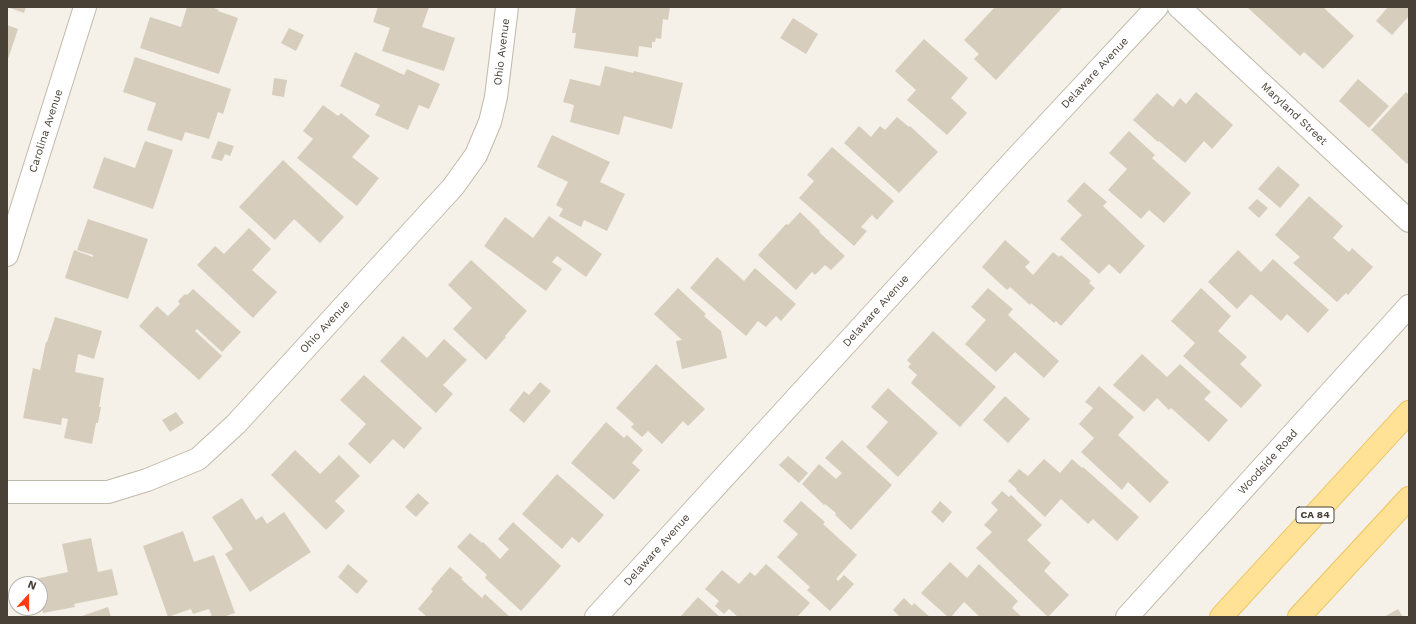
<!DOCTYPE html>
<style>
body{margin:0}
#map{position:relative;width:1416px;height:624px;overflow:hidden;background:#f5f1e8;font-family:"Work Sans",sans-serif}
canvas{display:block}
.frame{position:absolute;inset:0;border:8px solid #494136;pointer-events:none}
.north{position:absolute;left:8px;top:576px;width:40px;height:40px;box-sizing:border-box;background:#fff;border:1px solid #b6b3af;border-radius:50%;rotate:21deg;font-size:11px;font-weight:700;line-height:16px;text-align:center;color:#494136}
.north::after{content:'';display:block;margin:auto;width:14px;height:18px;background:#ff3b14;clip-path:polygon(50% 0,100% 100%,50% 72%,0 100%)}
</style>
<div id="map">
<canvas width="1416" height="624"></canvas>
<div class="frame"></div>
<div class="north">N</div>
</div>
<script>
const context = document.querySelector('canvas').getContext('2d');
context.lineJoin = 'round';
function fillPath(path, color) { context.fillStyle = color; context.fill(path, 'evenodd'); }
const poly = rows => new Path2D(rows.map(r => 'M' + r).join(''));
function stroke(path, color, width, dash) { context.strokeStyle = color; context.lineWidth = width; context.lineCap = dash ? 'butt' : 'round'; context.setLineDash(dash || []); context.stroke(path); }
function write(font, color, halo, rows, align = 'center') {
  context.font = font + ' "Work Sans",sans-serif'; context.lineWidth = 4; context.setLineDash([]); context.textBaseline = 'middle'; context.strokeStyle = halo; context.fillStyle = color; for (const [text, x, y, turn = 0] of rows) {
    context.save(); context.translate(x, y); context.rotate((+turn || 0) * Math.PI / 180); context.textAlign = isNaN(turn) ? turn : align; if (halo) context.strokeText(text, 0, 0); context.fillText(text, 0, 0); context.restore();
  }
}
const building = poly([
 [7,7,26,7,24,13],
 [187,7,211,7,219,10,218,11,238,18,219,74,140,48,150,17,181,27],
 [378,7,429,7,422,27,455,38,444,71,382,51,390,28,373,22],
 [576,7,670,7,668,20,663,19,661,39,656,38,655,42,652,42,652,48,639,46,638,57,574,48,576,33,572,33],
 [995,7,1063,7,996,80,974,59,979,54,964,40],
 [1247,7,1323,7,1354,36,1323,69,1304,52,1300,56],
 [1388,7,1409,7,1409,16,1392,35,1376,21],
 [793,18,818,34,806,54,780,38],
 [7,25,18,29,7,62],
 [289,28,304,35,296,51,281,43],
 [924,39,968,78,951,98,967,113,947,135,907,100,916,90,895,71],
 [355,52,404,75,407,69,440,84,429,109,419,105,408,130,375,115,380,105,340,86],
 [135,57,231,89,223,114,218,112,209,139,185,132,182,141,147,130,156,103,123,92],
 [605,66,633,73,634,71,683,83,672,129,624,116,619,135,570,122,574,105,563,102,570,79,600,86],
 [274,78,287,80,284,97,272,95],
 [1358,79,1389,106,1369,128,1339,101],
 [1196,92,1233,125,1212,149,1204,141,1185,163,1159,141,1158,142,1133,120,1157,93,1173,107,1180,98,1186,104],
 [1406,92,1409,95,1409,162,1407,164,1371,130],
 [323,105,338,116,341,113,370,136,352,157,379,178,357,206,297,158,313,139,303,131],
 [897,117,909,127,910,126,938,152,899,193,844,143,859,126,871,137,880,126,885,130],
 [1129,131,1155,155,1152,158,1191,193,1164,223,1149,210,1141,219,1108,190,1127,169,1109,153],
 [552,135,610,162,600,182,625,194,607,231,584,220,581,227,559,216,563,209,556,205,568,182,537,167],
 [145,141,173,150,153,209,93,188,104,157,135,168],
 [218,141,234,146,230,156,225,154,222,161,211,158],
 [832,147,894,201,877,220,872,215,861,227,867,231,854,246,799,198,814,181,807,175],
 [283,160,344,217,320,243,294,219,275,240,239,207],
 [1278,166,1300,185,1280,208,1258,189],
 [1084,182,1107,202,1103,206,1145,246,1120,274,1109,264,1099,274,1060,239,1082,215,1067,201],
 [1309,196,1343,226,1333,238,1349,252,1352,248,1373,267,1348,295,1346,293,1337,302,1293,263,1300,257,1275,235],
 [1257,199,1268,208,1259,218,1248,208],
 [800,212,820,231,819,232,845,256,831,270,825,265,815,275,812,272,796,290,758,255,786,224,788,225],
 [549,216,602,254,586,277,557,256,552,262,562,269,546,291,484,246,505,217,533,238],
 [88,219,148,239,128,299,65,278,74,250,93,257,93,255,77,250],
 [249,228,271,249,252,270,277,292,253,318,197,265,215,246,224,254],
 [1005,240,1030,262,1025,267,1033,275,1053,252,1059,257,1061,255,1091,281,1089,283,1095,288,1061,326,1056,321,1054,323,1031,303,1030,305,1010,287,1007,290,982,267],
 [1238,250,1261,272,1273,259,1329,310,1308,333,1287,314,1281,321,1251,294,1237,309,1208,282],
 [717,257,744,281,755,268,796,304,781,321,776,316,766,327,758,321,746,336,690,288],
 [471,260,527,311,505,336,506,337,486,360,453,329,472,308,448,285],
 [678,288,706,314,704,316,721,331,727,358,682,369,676,341,682,340,654,314],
 [988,288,1013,309,1008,315,1059,361,1044,378,1015,352,996,372,965,344,986,320,971,307],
 [1201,288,1231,316,1218,331,1247,357,1240,364,1262,385,1241,408,1183,356,1195,343,1171,321],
 [193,289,241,332,222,352,197,329,195,331,222,356,199,380,139,326,157,306,168,316,180,304,178,301,185,294,187,295],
 [55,317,102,331,94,359,78,354,75,372,104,378,99,407,101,407,98,423,96,423,92,444,64,438,68,419,62,418,61,425,23,418,33,368,40,370,46,342,47,342],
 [933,331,996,387,960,427,911,383,917,375,908,367,911,364,907,360],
 [403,336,427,358,444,339,467,360,443,385,453,394,436,413,380,361],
 [1142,354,1167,377,1180,364,1211,392,1204,399,1228,420,1209,442,1171,408,1169,410,1157,398,1144,412,1113,385],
 [656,364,705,409,688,426,683,421,662,444,648,431,642,437,631,427,634,424,616,408],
 [364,375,422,428,404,449,393,439,370,464,348,444,366,424,340,400],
 [540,382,551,391,524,423,509,410,524,391,529,395],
 [1099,386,1134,417,1118,435,1169,482,1150,503,1128,482,1122,490,1081,452,1094,438,1079,424,1093,408,1085,402],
 [888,388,938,433,898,477,866,447,888,422,871,407],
 [1005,396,1030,419,1008,443,983,420],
 [176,412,184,423,170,432,162,420],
 [606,422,624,438,627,435,643,450,632,463,640,470,614,500,571,463],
 [842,440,892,485,851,530,835,515,836,513,825,504,824,505,802,484,819,464,836,479,842,473,825,458],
 [295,450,320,474,339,455,360,476,335,501,345,511,326,530,271,475],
 [788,456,808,473,799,483,779,465],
 [1044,459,1060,473,1072,459,1082,468,1083,467,1139,517,1117,541,1093,519,1088,524,1061,499,1045,517,1016,490,1017,489,1008,481,1019,469,1028,476],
 [557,474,604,515,579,543,572,537,562,549,522,514],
 [1002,491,1009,497,1011,495,1042,525,1027,540,1051,563,1044,571,1069,595,1048,617,976,548,992,532,984,525,998,510,991,503],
 [418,493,429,503,416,517,405,507],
 [242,498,256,520,262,516,267,524,284,512,311,552,250,592,225,554,233,549,212,517],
 [801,501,825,522,823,524,857,555,836,579,838,581,844,575,854,584,830,611,807,590,810,587,777,557,798,534,783,521],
 [940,501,952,512,943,523,931,512],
 [513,522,561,566,521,611,485,578,487,575,457,547,470,533,482,543,483,542,500,559,509,549,498,539],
 [183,531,194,562,214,555,235,613,223,617,212,617,209,609,193,614,191,609,168,617,143,546],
 [91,538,98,572,112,569,118,595,74,604,75,607,43,613,40,601,40,584,36,584,35,579,68,572,62,544],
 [950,562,967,578,979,564,1018,601,1012,608,1022,617,980,617,964,602,951,617,948,617,921,593],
 [348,564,368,581,357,594,338,577],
 [766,564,810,603,797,617,738,617,729,609,724,614,715,606,719,601,705,589,722,570,739,584,750,572,755,576],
 [450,567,463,578,461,579,482,598,485,594,510,617,427,617,418,609,433,591,431,589],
 [698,597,720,617,680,617],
 [904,598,912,606,914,603,930,617,900,617,893,610],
 [108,607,111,617,79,617],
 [1398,609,1403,617,1384,617]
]);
const minor = poly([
 [1179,7,1409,221],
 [7,255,85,7],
 [7,492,108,492,147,480,198,459,236,424,453,187,476,155,490,122,496,97,507,7],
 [596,617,1017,157,1157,7],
 [1127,617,1409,306]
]);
const major = poly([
 [1221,617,1409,412],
 [1299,617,1409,498]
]);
const shields = [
 [1315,515,38]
];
const shieldNames = [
 ["CA 84",1315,515]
];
const streetNames = [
 ["Ohio Avenue",502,52,-83],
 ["Delaware Avenue",1095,73,-47],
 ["Maryland Street",1294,114,43],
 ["Carolina Avenue",46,131,-72],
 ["Delaware Avenue",876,311,-48],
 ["Ohio Avenue",325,327,-47],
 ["Woodside Road",1268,462,-48],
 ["Delaware Avenue",657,550,-48]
];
fillPath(building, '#d7cdbc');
stroke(minor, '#c1b9a9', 24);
stroke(major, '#ecc35f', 24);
stroke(minor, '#fff', 22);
stroke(major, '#ffe296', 22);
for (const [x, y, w] of shields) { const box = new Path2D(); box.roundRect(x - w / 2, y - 8, w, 16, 3); context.fillStyle = '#fff'; context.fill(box); stroke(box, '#494136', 1); }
write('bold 10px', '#494136', null, shieldNames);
write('11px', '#494136', '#fff', streetNames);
</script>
